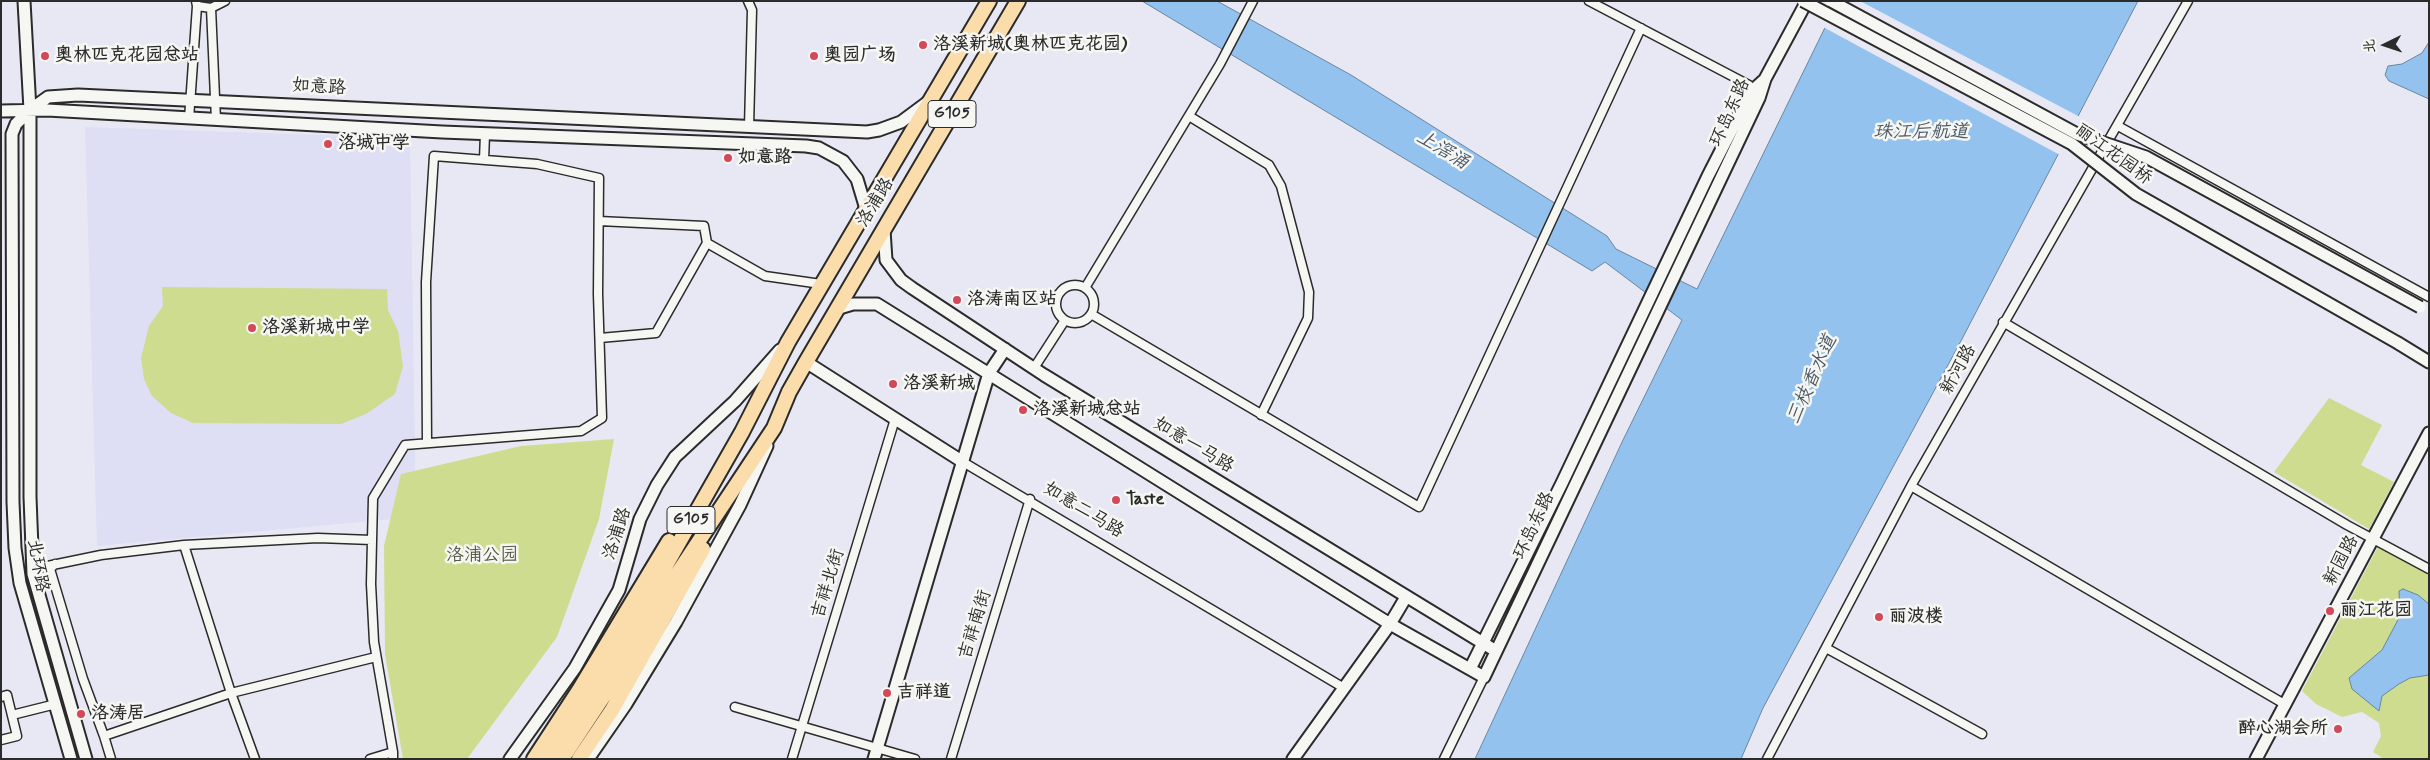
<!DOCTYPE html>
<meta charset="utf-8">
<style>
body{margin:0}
#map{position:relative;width:2430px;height:760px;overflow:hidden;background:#e8e8f4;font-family:Mynerve,"LXGW WenKai TC",sans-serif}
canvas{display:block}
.frame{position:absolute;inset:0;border:2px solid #2b2b2b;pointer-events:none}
.north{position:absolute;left:2360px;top:20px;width:50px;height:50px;-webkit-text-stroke:4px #f6f6f2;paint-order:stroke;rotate:266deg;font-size:14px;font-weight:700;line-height:20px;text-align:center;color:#2b2b2b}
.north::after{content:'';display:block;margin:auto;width:18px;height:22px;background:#2b2b2b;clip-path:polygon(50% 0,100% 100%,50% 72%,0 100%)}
</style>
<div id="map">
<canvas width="2430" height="760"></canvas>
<div class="frame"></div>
<div class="north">北</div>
</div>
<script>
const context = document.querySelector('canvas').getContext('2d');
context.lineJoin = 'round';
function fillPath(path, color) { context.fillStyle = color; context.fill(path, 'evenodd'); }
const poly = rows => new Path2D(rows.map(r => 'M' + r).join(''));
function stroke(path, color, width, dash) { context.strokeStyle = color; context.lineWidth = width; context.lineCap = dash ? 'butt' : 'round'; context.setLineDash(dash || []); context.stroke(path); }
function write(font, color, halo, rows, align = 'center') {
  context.font = font + ' Mynerve,"LXGW WenKai TC",sans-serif'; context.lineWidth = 5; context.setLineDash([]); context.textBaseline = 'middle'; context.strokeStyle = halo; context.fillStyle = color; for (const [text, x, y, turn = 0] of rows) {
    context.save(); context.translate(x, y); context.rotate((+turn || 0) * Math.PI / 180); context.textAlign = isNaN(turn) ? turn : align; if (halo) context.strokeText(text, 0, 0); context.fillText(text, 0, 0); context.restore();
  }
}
const built = poly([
 [85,127,410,138,416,517,97,546]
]);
const green = poly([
 [162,287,387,289,388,310,398,331,403,366,395,394,366,414,341,424,193,423,171,413,152,396,144,379,141,358,149,326,163,306],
 [2329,398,2382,425,2361,465,2394,482,2369,529,2274,472],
 [614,439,599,519,557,637,467,759,403,759,385,654,384,546,401,474,521,446],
 [2380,543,2429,569,2429,759,2384,759,2373,752,2381,736,2379,723,2362,712,2342,717,2316,704,2302,691]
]);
const water = poly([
 [1142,1,1217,1,1351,75,1607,236,1616,249,1697,289,1838,1,2138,1,1962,339,1763,708,1741,759,1475,759,1623,440,1682,320,1605,262,1592,271,1142,1],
 [2429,42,2429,99,2389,81,2385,75,2388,66,2402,64,2422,53,2429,42],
 [2403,589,2418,595,2429,604,2429,675,2410,678,2399,684,2382,696,2379,711,2352,689,2349,678,2382,650,2400,616,2399,591,2403,589]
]);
const pier = poly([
 [1836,1,1860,1,2080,117,2060,155,1823,27]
]);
const street = poly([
 [748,1,752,10,749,127],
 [1589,1,1749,85],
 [197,6,211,8,225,1],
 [211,8,216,120],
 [1189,116,1269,165,1281,186,1309,292,1308,318,1261,415],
 [189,119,197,6,196,1],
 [2118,126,2429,297],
 [484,160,485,134],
 [599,221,704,226,707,243,656,333,600,338],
 [707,243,765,276,821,284],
 '1056 304a19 19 0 1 1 38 0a19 19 0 1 1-38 0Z',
 [1085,288,1220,64,1253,1],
 [1091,314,1419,507,1641,28],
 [2003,322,2347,525,2429,569],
 [1034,368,1065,320],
 [963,462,1344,688],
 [1911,486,2286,705],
 [184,545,231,693,255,759],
 [55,564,50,569,83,679,104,736],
 [33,569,101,555,184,545,318,538,372,540],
 [1826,648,1982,734],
 [1,697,7,695,17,736,1,740],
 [735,707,915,759],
 [12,715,56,704],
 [393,752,374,642,371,584,373,498,405,445,581,431,602,418,598,294,599,178,537,164,434,156,426,282,427,443],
 [111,759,104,736,231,693,376,657],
 [370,759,393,752,393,759],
 [792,759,895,419],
 [951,759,1030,499],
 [1444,759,1484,677],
 [1767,759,1911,486,2188,1]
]);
const secondary = poly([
 [24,1,30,110,30,497,33,574,86,759],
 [1,111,47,110,442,132,806,146,819,148,843,161,857,179,866,209],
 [884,230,886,260,901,280,912,288,1044,375,1496,651],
 [836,309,853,304,877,304,1390,624,1484,677,1759,98,1765,79,1807,1],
 [2398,343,2429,362],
 [806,362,963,462],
 [1470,669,1562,483,1708,176,1751,92,1763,81],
 [71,759,20,583,15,548,13,502,12,134,16,124,30,110,48,97,78,95,867,132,879,130,901,122,928,102],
 [510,759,575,668,619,590,640,519,657,485,675,457,735,401,780,350],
 [588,759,626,704,676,622,740,505,767,446],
 [874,759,989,373,1005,349],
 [1293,759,1390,624,1406,597],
 [2256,759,2429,433]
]);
const highway = poly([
 [534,759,579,690,669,541],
 [549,759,620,646,742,432,788,342,989,1],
 [562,759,629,658,677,574,774,428,789,392,806,362,1018,1],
 [579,759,612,710,703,549]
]);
const secondaryBridge = poly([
 [1803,1,2072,144,2136,194,2398,343],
 [1831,1,2077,134,2146,157,2420,307]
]);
const markers = [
 [923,45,5,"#d1495b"],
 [45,56,5,"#d1495b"],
 [814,56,5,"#d1495b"],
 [328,144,5,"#d1495b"],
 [728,158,5,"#d1495b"],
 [957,300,5,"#d1495b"],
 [252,328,5,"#d1495b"],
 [893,384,5,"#d1495b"],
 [1023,410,5,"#d1495b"],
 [1116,500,5,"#d1495b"],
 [2330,611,5,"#d1495b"],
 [1879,617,5,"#d1495b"],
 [887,693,5,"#d1495b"],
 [81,714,5,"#d1495b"],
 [2338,729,5,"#d1495b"]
];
const shields = [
 [952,114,48],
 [691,520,48]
];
const shieldNames = [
 ["G105",952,114],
 ["G105",691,520]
];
const poiNames = [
 ["洛溪新城(奥林匹克花园)",933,45],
 ["奥林匹克花园总站",55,56],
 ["奥园广场",824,56],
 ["洛城中学",338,144],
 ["如意路",738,158],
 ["洛涛南区站",967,300],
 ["洛溪新城中学",262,328],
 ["洛溪新城",903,384],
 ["洛溪新城总站",1033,410],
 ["Taste",1126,500],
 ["丽江花园",2340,611],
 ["丽波楼",1889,617],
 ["吉祥道",897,693],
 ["洛涛居",91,714],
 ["醉心湖会所",2328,729,"right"]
];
const streetNames = [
 ["如意路",319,88,3],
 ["环岛东路",1731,113,-66],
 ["丽江花园桥",2113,155,36],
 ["洛浦路",876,203,-59],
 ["新河路",1959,370,-61],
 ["如意一马路",1193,446,31],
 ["如意二马路",1083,511,31],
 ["环岛东路",1535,526,-65],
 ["洛浦路",618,534,-72],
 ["新园路",2342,561,-62],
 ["北环路",37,566,80],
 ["吉祥北街",829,584,-73],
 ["吉祥南街",976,625,-73]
];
const parkNames = [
 ["洛浦公园",482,556]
];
const waterNames = [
 ["珠江后航道",1921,133],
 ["上滘涌",1442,151,31],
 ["三枝香水道",1813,380,-66]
];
fillPath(built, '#dedef5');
fillPath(green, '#cedc8f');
fillPath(water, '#93c2ee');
stroke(water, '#6986a0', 1);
fillPath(pier, '#e8e8f4');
stroke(street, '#2b2b2b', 11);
stroke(secondary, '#2b2b2b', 15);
stroke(highway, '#2b2b2b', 18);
stroke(street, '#f6f6f2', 8);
stroke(secondary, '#f6f6f2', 11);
stroke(highway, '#fbddab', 14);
stroke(secondaryBridge, '#2b2b2b', 15, []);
stroke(secondaryBridge, '#f6f6f2', 11);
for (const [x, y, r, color] of markers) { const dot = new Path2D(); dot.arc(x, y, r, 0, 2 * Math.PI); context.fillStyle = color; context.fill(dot); stroke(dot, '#f6f6f2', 2); }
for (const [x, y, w] of shields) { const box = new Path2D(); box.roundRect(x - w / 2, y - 13.5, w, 27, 4); context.fillStyle = '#f6f6f2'; context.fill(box); stroke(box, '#2b2b2b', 1); }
write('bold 16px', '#2b2b2b', null, shieldNames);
write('bold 18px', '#2b2b2b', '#f6f6f2', poiNames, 'left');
write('18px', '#2b2b2b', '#f6f6f2', streetNames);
write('18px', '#545744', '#f6f6f2', parkNames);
write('italic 19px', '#4a5866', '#f6f6f2', waterNames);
</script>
